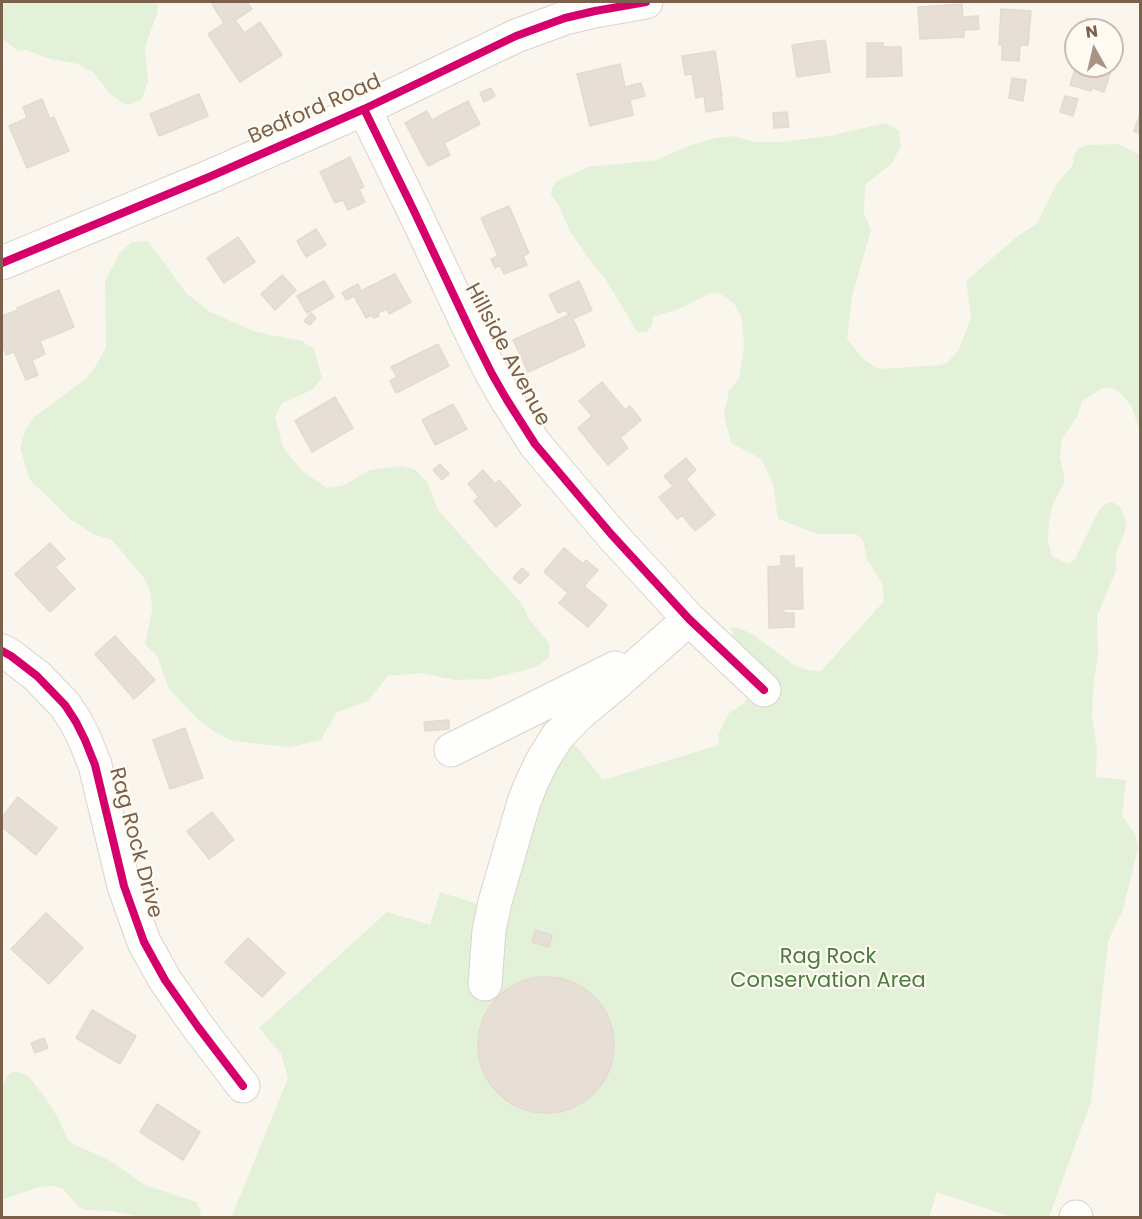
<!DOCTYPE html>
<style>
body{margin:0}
#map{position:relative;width:1142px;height:1219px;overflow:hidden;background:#faf6ee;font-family:Poppins,sans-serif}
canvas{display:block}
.frame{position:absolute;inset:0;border:3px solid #7b614b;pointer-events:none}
.north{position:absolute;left:1064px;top:18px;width:60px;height:60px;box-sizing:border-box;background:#fffbf2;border:2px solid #cabdaf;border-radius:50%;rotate:352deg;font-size:16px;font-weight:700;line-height:24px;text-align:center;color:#7b614b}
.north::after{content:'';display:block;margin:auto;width:21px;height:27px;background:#a79584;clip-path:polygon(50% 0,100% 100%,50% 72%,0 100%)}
</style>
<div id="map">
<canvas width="1142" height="1219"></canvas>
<div class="frame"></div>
<div class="north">N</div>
</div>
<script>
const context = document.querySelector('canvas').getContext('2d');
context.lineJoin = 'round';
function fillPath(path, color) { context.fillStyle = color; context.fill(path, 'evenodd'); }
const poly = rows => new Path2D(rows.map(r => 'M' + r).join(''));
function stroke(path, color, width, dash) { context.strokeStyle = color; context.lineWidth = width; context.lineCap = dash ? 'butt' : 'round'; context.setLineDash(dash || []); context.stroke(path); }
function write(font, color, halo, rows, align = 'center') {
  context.font = font + ' Poppins,sans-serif'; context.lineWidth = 4.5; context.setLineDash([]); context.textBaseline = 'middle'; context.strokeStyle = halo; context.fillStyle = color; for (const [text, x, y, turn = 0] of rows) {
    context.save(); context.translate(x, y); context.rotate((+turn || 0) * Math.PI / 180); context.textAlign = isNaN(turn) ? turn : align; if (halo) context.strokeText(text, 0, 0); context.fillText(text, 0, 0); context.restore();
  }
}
const green = poly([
 [2,2,158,2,157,14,145,47,148,81,142,99,135,103,126,105,110,94,94,73,78,64,51,59,26,50,18,51,2,39],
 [886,123,899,131,901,146,892,163,865,185,864,213,871,230,852,297,847,339,864,360,879,369,941,365,948,362,959,349,971,318,966,281,1015,238,1037,223,1057,183,1073,165,1074,155,1078,149,1087,145,1118,144,1140,155,1140,428,1138,426,1131,405,1120,393,1112,388,1103,388,1082,401,1077,417,1062,439,1060,457,1065,481,1053,504,1049,522,1048,541,1052,556,1068,564,1075,559,1099,510,1105,504,1112,502,1120,507,1126,521,1125,531,1116,554,1116,571,1097,616,1098,658,1094,679,1092,715,1097,749,1096,777,1126,780,1122,815,1136,836,1138,848,1122,913,1115,925,1108,942,1091,1102,1049,1217,1012,1217,937,1192,929,1218,231,1218,288,1078,281,1054,259,1028,387,912,430,925,440,892,487,907,547,709,603,780,719,745,718,735,729,713,743,704,753,690,730,627,739,628,754,635,794,665,808,670,821,671,884,601,882,583,867,559,863,540,856,534,818,534,778,519,773,483,761,459,731,443,724,415,729,391,739,378,744,346,742,319,734,303,720,294,711,293,679,309,653,317,652,325,647,332,638,333,606,280,595,267,571,233,558,204,551,195,552,187,557,181,588,167,656,160,688,146,716,138,732,136,756,142,782,142,829,136],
 [148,241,186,293,210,312,256,332,302,341,314,349,322,378,312,390,282,403,275,417,283,447,302,471,327,488,342,486,370,470,401,466,416,470,427,482,438,510,522,604,529,619,550,644,549,658,537,667,489,679,454,680,421,673,388,676,368,701,336,713,321,740,289,747,232,741,215,732,198,719,169,689,157,656,145,644,152,610,151,594,144,578,112,540,95,535,70,519,30,480,20,448,25,431,34,417,87,378,97,364,106,347,105,281,120,252,132,242],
 [14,1071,22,1073,29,1077,45,1097,58,1118,69,1142,109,1160,145,1185,196,1202,200,1209,201,1217,142,1217,111,1211,86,1210,79,1207,63,1189,55,1186,39,1187,2,1200,2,1086,7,1076]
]);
const building = poly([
 [216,2,247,2,252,9,235,20,244,33,260,22,282,55,240,82,208,34,224,23,212,4,216,2],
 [962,4,963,17,978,16,979,29,964,30,964,37,920,39,918,7,962,4],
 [1001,9,1031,11,1028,45,1020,45,1019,61,1002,60,1002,45,999,45,1001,9],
 [1087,18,1115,27,1112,36,1112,30,1083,30,1087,18],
 [825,40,830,72,797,77,792,45,825,40],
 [867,43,883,43,883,47,901,47,902,76,867,77,867,43],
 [715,51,722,95,721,95,723,109,706,112,704,96,696,98,692,74,685,75,682,56,715,51],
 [620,64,625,87,641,83,645,96,630,100,633,115,590,126,577,74,620,64],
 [1076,66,1098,66,1111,71,1104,92,1092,88,1091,91,1070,85,1076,66],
 [1012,78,1026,80,1023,101,1009,98,1012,78],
 [491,88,495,96,484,102,480,93,491,88],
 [199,94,208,116,159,136,150,114,199,94],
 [1065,96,1078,99,1073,116,1060,112,1065,96],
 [42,99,50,119,54,117,69,151,27,168,9,126,27,118,23,107,42,99],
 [468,101,480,124,444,143,450,155,428,166,405,123,427,111,432,120,468,101],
 [787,112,789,127,774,128,773,113,787,112],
 [1140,114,1140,134,1134,131,1140,114],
 [350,157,364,187,359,189,365,202,348,210,343,200,335,203,320,172,350,157],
 [509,206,529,253,523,256,527,265,504,274,500,265,495,268,491,259,498,256,481,218,509,206],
 [316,229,326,245,306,257,297,241,316,229],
 [238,237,255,262,224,283,207,258,238,237],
 [395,274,411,302,389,314,387,309,378,313,379,316,374,318,371,315,366,318,354,296,346,300,342,293,358,284,361,291,395,274],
 [282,275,296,290,275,310,261,294,282,275],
 [324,281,334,297,307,313,297,296,324,281],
 [579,281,592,310,573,319,585,346,528,372,513,340,569,315,566,310,558,313,549,295,579,281],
 [59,290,74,327,40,341,45,354,32,360,38,375,26,380,14,352,6,355,2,343,2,316,18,310,17,308,59,290],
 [311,313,316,318,310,325,304,321,311,313],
 [438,344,449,366,396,393,390,381,397,377,391,367,438,344],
 [602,382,625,410,630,406,641,420,620,438,628,448,608,465,578,428,592,416,579,401,602,382],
 [335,397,353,428,312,452,295,421,335,397],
 [453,404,467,429,435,445,422,420,453,404],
 [686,458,696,470,686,479,715,515,695,531,682,515,677,519,659,497,673,486,664,476,686,458],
 [440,464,449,474,442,480,433,470,440,464],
 [483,470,495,484,499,480,521,505,496,527,474,501,479,497,468,484,483,470],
 [50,543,65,559,55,567,75,589,50,612,15,574,50,543],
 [564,548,583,564,586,560,598,570,584,586,607,605,588,627,559,603,568,593,544,572,564,548],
 [781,556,794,556,794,568,802,568,803,609,784,609,784,613,794,613,794,627,769,628,768,567,781,566,781,556],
 [522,568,529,574,520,584,513,578,522,568],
 [115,636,155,680,134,699,95,654,115,636],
 [449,720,449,729,425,731,424,722,449,720],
 [185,728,203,778,170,789,153,740,185,728],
 [18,797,57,828,36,855,2,827,2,817,18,797],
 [212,812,234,840,209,859,187,831,212,812],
 [46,913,83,948,49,984,11,949,46,913],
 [535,930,552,935,549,947,532,942,535,930],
 [248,938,285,973,262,997,225,962,248,938],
 '478 1045a68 68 0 1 1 136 0a68 68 0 1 1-136 0Z',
 [92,1010,136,1036,120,1064,76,1038,92,1010],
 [44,1038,48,1048,35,1053,31,1043,44,1038],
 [157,1104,200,1132,183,1160,140,1132,157,1104]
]);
const minor = poly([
 [364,109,414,211,472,334,492,374,507,400,535,444,611,534,689,619,764,690],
 [2,263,209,177,364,109,516,36,565,18,595,11,646,2],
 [2,651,11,656,37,676,65,705,76,722,85,740,95,765,124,886,144,942,165,980,198,1027,243,1086],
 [451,750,615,668],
 [485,984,489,931,495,902,524,802,531,784,542,761,557,737,578,715,620,680,689,619],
 [1076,1218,1076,1217]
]);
const cycleway = poly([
 [364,109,414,211,472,334,492,374,507,400,535,444,611,534,689,619,764,690],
 [2,263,209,177,364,109,516,36,565,18,595,11,646,2],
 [2,651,11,656,37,676,65,705,76,722,85,740,95,765,124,886,144,942,165,980,198,1027,243,1086]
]);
const streetNames = [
 ["Bedford Road",315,110,-24],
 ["Hillside Avenue",507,355,62],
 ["Rag Rock Drive",135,843,75]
];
const parkNames = [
 ["Rag Rock",828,958],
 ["Conservation Area",828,982]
];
fillPath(green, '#e4f1d9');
fillPath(building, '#e7dfd5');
stroke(building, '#e3dad0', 1.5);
stroke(minor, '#d9d3cc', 35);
stroke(minor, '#fefefc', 33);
stroke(cycleway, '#d6006c', 8);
write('21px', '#7b614b', '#fffbf2', streetNames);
write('21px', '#4a7b3f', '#fffbf2', parkNames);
</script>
